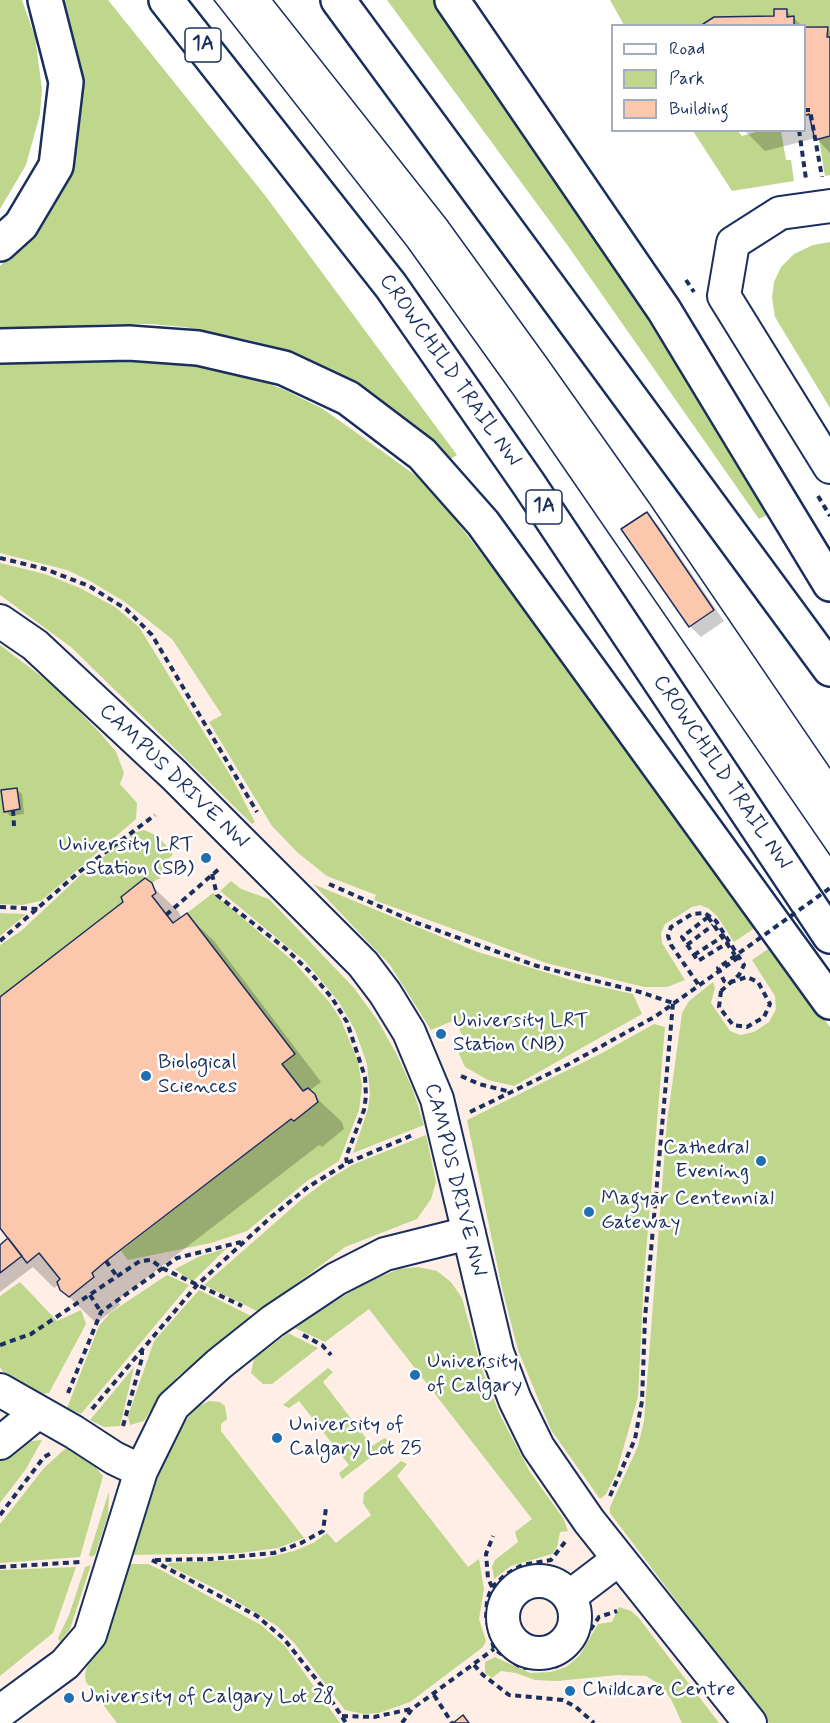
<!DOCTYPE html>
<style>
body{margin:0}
#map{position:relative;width:830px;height:1723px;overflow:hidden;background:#fff;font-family:Mynerve,sans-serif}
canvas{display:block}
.legend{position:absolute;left:611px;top:24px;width:195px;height:108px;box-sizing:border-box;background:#fff;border:2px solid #a4acbf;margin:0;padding:8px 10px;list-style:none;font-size:18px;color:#1b2f5e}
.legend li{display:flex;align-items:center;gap:12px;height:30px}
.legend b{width:30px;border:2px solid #a4acbf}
</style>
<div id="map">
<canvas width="830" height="1723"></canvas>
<ul class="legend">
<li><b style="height:8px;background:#fff"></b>Road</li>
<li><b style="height:16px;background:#bfd68d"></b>Park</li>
<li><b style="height:16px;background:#fcc8ad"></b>Building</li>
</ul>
</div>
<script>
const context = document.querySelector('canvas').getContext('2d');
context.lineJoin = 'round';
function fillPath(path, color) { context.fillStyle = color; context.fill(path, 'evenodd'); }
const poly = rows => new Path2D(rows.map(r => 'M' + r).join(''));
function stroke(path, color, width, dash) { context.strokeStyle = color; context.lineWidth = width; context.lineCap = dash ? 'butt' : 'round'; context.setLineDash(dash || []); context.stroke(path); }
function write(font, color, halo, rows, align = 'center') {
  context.font = font + ' Mynerve,sans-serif'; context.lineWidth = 5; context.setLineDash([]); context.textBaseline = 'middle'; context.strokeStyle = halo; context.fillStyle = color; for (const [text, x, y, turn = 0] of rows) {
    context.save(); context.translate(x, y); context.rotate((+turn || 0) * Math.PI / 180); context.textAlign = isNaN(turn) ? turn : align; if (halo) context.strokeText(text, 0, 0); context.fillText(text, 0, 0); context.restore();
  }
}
const built = poly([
 [123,360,245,375,285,390,352,427,415,475,447,509,510,591,830,1027,830,1723,0,1723,0,364]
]);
const green = poly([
 [0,0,22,0,35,37,42,89,40,114,26,165,0,209],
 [60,0,108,0,264,194,457,455,443,464,334,373,276,347,249,340,184,327,150,324,110,324,0,329,0,266,28,238,78,75,74,45],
 [387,0,436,0,776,510,759,519,568,246],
 [610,0,830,0,830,37,827,37,828,27,794,25,794,16,787,17,786,9,774,9,774,16,714,17,700,25,624,25],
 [693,131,738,131,742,136,759,131,781,131,786,160,791,160,794,181,732,191],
 [830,136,830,175,825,176,819,139],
 [830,242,830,408,775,317,772,298,774,282,781,267,794,254,813,245],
 [65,360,181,363,245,375,285,390,323,409,415,475,447,509,510,591,756,927,734,942,717,916,708,908,700,905,692,907,665,924,661,933,662,943,685,980,667,987,644,987,546,963,374,900,376,895,327,876,298,853,272,826,209,722,222,715,172,639,125,602,90,581,67,570,0,553,0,364],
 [0,563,45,574,80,588,115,607,139,627,232,778,255,822,252,824,71,647,0,595],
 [0,645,54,686,101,734,116,752,124,773,120,784,137,803,136,819,41,901,22,905,0,904],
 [144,830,158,836,173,854,165,863,167,873,152,883,145,878,121,897,123,902,0,997,0,945,21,931,81,875,134,833],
 [231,881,241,889,269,899,354,988,378,1021,397,1055,413,1090,424,1125,353,1153,368,1109,370,1094,367,1064,355,1030,339,1002,305,961,220,891],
 [313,884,478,952,578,982,633,994,642,1014,514,1086,488,1080,465,1067,456,1047,466,1043,455,1020,431,1030,390,965],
 [213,893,293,961,330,1003,341,1020,358,1062,362,1086,359,1110,339,1161,307,1181,247,1231,211,1243,128,1260,121,1251,291,1119,294,1121,318,1102,315,1094,308,1088,303,1091,282,1064,295,1054,187,913],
 [0,913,24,914,25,915,0,936],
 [771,947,830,1027,830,1723,769,1723,610,1513,610,1507,638,1446,644,1421,667,1122,682,1013,689,1001,713,982,715,988,711,1003,730,1031,740,1035,754,1032,769,1022,776,1009,775,996,752,960],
 [654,1024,665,1027,644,1276,638,1397,616,1474,606,1494,600,1499,551,1430,518,1350,502,1288,467,1120,602,1053],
 [426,1135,436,1182,431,1199,417,1219,345,1247,259,1312,204,1285,302,1199,326,1181,352,1165],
 [227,1248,192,1282,175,1269,198,1257],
 [418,1267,437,1271,451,1282,462,1298,481,1367,500,1415,530,1472,563,1518,568,1531,560,1532,557,1547,552,1554,511,1566,494,1579,492,1566,495,1560,518,1542,515,1532,532,1519,369,1309,325,1342,295,1328,320,1310,368,1282,399,1269],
 [167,1275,189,1285,81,1414,67,1408,99,1326,110,1313],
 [20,1282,57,1321,81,1310,86,1324,49,1393,32,1395,7,1379,0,1367,0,1296],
 [199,1290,253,1317,178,1376,160,1395,144,1421,130,1425,128,1416,154,1341],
 [288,1333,318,1348,272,1384,263,1384,251,1373,254,1359],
 [134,1367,120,1426,104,1427,90,1420],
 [328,1368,333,1372,323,1382,372,1446,385,1438,388,1441,387,1445,342,1479,339,1473,349,1465,299,1401,289,1408,283,1405],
 [209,1401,220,1402,225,1406,227,1419,221,1424,221,1431,304,1538,278,1548,240,1553,132,1555,167,1451,189,1416,199,1406],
 [42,1440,26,1469,0,1503,0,1455,22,1442],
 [67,1447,88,1458,103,1476,80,1557,0,1563,0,1524,44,1468],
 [401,1461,407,1464,397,1476,468,1567,479,1559,484,1589,479,1619,486,1641,483,1647,410,1702,379,1713,364,1714,345,1710,295,1644,277,1626,220,1591,167,1565,170,1563,261,1559,294,1551,313,1543,327,1533,336,1543,371,1515,363,1503,364,1493],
 [109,1491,108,1515,95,1555,91,1557,89,1555],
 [128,1564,148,1564,161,1570,261,1625,285,1646,340,1723,117,1723,86,1682,85,1676,86,1669,104,1639],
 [91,1565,70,1629,60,1642,58,1638,69,1615,85,1567],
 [76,1567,53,1633,0,1676,0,1570],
 [619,1607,631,1611,638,1617,719,1723,682,1723,671,1699,659,1684,646,1676,618,1675,557,1681,535,1680,516,1673,501,1671,492,1678,485,1673,485,1662,495,1657,530,1673,551,1672,566,1667,580,1655,598,1624,612,1622]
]);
const shadow = poly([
 [786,11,802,26,703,26,776,18],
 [804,28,827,29,830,31,830,153,816,138,765,151,744,130,804,130],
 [647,514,658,525,724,621,701,637,690,626],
 [16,789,22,794,24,814,10,816,5,811],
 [151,885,179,912,181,919,187,915,214,941,321,1082,309,1091,342,1122,344,1129,322,1147,319,1145,118,1300,120,1305,96,1323,62,1290,60,1284,54,1288,33,1267,0,1292,0,1247,10,1239,0,1226,0,999]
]);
const building = poly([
 [774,9,787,9,787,17,794,16,794,26,700,26,714,17,774,16,774,9],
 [804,27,828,27,827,37,830,37,830,136,815,140,809,114,804,116,804,27],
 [647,512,714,610,689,627,621,529,647,512],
 [17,788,20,809,4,812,1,790,17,788],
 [145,878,152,883,156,893,152,896,173,923,187,913,295,1054,282,1064,303,1091,308,1088,315,1094,318,1102,294,1121,291,1119,106,1261,92,1273,94,1277,69,1297,60,1290,57,1282,60,1279,39,1253,27,1263,0,1228,0,997,123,902,121,897,145,878],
 [8,1238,22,1256,0,1273,0,1245,8,1238],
 [463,1715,469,1723,453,1723,463,1715]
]);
const path = poly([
 [804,110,810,110,822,177],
 [799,130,806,179],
 [686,280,694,292],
 [818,496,830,516],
 [0,558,45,569,89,586,126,609,152,635,257,812],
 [13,810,14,826],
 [212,874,217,895,286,949,310,972,332,998,347,1022,365,1077,366,1096,364,1110,346,1157,347,1163],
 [329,884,417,923,537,966,640,992,673,1003],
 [0,907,38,909],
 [166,915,220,868],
 [708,917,682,937,698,961,729,942],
 [0,941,79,872,155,815],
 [687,945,713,925],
 [694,955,725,935],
 [698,984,671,945,668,936,671,927,692,914,705,913,716,921,744,965,739,975,721,991],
 [461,1076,479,1084,511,1092],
 [470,1112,569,1064,656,1016,739,957],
 [106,1261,116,1275],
 [90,1295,101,1312],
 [303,1335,322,1345,331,1355],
 [0,1345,31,1334,140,1261,151,1260,162,1268,242,1306],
 [68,1393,101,1312,177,1258,241,1242],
 [92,1409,197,1285,271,1217,308,1187,347,1163,415,1134],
 [123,1426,142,1358,142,1349],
 [610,1496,635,1439,642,1401,645,1318,673,1003],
 [0,1515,44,1457,51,1453],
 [565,1542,551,1560,522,1565,505,1575,492,1587,487,1600,486,1618,494,1649,522,1668,555,1667,572,1657,599,1617,617,1611],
 [152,1560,257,1616,284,1639,324,1689,346,1723],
 [155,1560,211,1559,274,1553,301,1543,323,1531,326,1508],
 [0,1567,80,1562],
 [492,1587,488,1578,486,1554,493,1536],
 [474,1665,483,1675,509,1695,563,1700,576,1707,594,1723],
 [434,1695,452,1723],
 [342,1716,374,1717,411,1709],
 [402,1723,412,1709,494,1649]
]);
const street = poly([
 [830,206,780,213,733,243,724,296,830,467],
 [0,621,35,645,174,775,363,964,385,993,409,1032,437,1099,497,1352,515,1400,538,1447,589,1521,750,1723],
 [0,1390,74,1432,114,1458,141,1471],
 [0,1443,37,1413],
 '503 1617a36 36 0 1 1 72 0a36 36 0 1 1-72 0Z',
 [569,1597,619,1559],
 [0,1712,65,1664,90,1635,141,1471,173,1406,219,1364,273,1321,336,1279,385,1254,469,1233]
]);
const highway = poly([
 [166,0,391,286,528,483,830,936],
 [338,0,830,669],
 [452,0,664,310,830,584],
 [0,244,21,225,56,166,66,82,45,0],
 [0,346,129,343,198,348,284,368,348,398,422,454,483,523,830,1002]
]);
const tram = poly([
 [214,0,407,246,513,394,830,855],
 [273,0,446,219,546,357,650,504,830,768]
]);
const pathBridge = poly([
 [708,917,735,955],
 [721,991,719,1007,733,1025,747,1027,764,1017,770,1004,758,982,747,977,728,983,724,981,718,968,830,888]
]);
const markers = [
 [206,858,6,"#1f6fb2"],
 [441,1034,6,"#1f6fb2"],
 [146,1076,6,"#1f6fb2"],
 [761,1161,6,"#1f6fb2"],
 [589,1212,6,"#1f6fb2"],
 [415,1375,6,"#1f6fb2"],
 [277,1438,6,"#1f6fb2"],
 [570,1691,6,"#1f6fb2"],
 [69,1698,6,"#1f6fb2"]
];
const shields = [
 [203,45,36],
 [544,507,36]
];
const shieldNames = [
 ["1A",203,45],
 ["1A",544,507]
];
const streetNames = [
 ["CROWCHILD TRAIL NW",449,371,55],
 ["CROWCHILD TRAIL NW",721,773,56],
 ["CAMPUS DRIVE NW",173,777,44],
 ["CAMPUS DRIVE NW",454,1180,76]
];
const poiNames = [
 ["University LRT",194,846,"right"],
 ["Station (SB)",194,870,"right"],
 ["University LRT",453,1022],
 ["Station (NB)",453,1046],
 ["Biological",158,1064],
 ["Sciences",158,1088],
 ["Cathedral",749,1149,"right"],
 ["Evening",749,1173,"right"],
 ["Magyar Centennial",601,1200],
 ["Gateway",601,1224],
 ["University",427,1363],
 ["of Calgary",427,1387],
 ["University of",289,1426],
 ["Calgary Lot 25",289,1450],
 ["Childcare Centre",582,1691],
 ["University of Calgary Lot 28",81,1698]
];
fillPath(built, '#feeee6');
fillPath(green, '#bfd68d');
fillPath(shadow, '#0003');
fillPath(building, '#fcc8ad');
stroke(building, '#1b2f5e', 1.5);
stroke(street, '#1b2f5e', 36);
stroke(highway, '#1b2f5e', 38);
stroke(path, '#1b2f5e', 4, [6, 4.5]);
stroke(street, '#fff', 32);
stroke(highway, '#fff', 33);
stroke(tram, '#1b2f5e', 1.5);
stroke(pathBridge, '#1b2f5e', 4, [6, 4.5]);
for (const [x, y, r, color] of markers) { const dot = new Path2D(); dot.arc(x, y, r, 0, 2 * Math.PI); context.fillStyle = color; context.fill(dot); stroke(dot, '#fff', 2); }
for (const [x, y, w] of shields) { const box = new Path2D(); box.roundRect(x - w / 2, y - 17, w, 34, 4.5); context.fillStyle = '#fff'; context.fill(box); stroke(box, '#1b2f5e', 1.5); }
write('bold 20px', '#1b2f5e', null, shieldNames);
write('21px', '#1b2f5e', '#fff', streetNames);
write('21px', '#1b2f5e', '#fff', poiNames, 'left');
</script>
